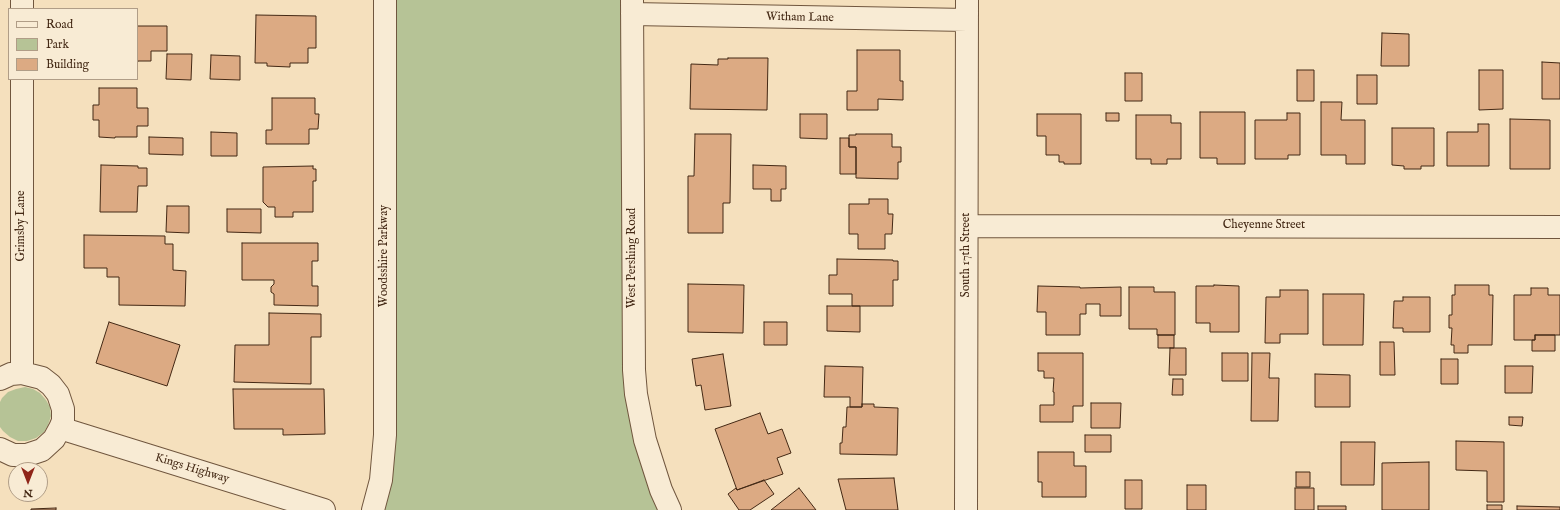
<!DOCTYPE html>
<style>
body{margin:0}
#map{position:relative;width:1560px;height:510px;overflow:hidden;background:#f5e0bd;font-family:"IM FELL English",serif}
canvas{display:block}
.legend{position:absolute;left:8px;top:8px;width:130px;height:72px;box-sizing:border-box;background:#f8ebd4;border:1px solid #b09d87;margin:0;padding:5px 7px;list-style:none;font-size:12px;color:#432814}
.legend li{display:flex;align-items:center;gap:8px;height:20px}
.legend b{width:20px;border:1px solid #b09d87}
.north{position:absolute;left:8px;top:462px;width:40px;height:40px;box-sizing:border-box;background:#f8ebd4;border:1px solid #b09d87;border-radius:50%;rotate:180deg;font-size:11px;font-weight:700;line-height:16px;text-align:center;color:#432814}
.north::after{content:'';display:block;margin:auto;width:14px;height:18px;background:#8f2418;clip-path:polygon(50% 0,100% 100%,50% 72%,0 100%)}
</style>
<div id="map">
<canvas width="1560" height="510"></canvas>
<ul class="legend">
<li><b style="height:5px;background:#f8ebd4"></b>Road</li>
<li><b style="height:11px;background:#b6c396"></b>Park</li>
<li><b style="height:11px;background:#dcaa83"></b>Building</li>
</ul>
<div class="north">N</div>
</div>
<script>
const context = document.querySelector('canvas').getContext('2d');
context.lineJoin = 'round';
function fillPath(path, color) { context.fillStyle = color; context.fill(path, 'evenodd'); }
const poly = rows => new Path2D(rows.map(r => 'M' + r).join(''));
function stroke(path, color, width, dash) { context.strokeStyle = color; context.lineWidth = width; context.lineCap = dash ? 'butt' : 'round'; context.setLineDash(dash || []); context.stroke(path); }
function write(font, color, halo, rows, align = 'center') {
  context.font = font + ' "IM FELL English",serif'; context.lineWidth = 4; context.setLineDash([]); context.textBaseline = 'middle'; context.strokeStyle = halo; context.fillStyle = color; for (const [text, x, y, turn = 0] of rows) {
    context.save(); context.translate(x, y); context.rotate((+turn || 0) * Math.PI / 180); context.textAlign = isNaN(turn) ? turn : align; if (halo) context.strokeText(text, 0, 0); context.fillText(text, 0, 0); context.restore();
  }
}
const green = poly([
 [385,0,632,0,634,370,670,510,373,510],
 [25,387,33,389,40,393,46,400,50,407,51,416,48,425,44,432,36,438,27,441,18,441,10,437,3,431,0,427,0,402,2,398,8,392,16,389]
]);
const building = poly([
 [256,15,316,16,316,48,308,48,308,63,290,63,290,67,267,66,267,63,255,63,256,15],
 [137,26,167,26,167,51,151,51,151,61,138,61,137,63,137,26],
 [1382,33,1409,34,1409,66,1381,66,1382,33],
 [857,50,900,50,900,81,903,81,903,100,878,99,878,110,847,110,847,91,857,91,857,50],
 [167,54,192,54,191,80,166,79,167,54],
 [211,55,240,56,240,80,210,79,211,55],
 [728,58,768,58,767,110,690,109,691,64,718,65,718,59,728,59,728,58],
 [1542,62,1560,63,1560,99,1542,99,1542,62],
 [1297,70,1314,70,1314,101,1297,101,1297,70],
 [1479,70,1503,70,1503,109,1479,110,1479,70],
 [1125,73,1142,73,1142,101,1125,101,1125,73],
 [1357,75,1377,75,1377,104,1357,104,1357,75],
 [99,88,137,88,137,108,148,108,148,126,137,126,137,137,115,137,115,138,99,137,99,120,93,120,93,105,99,105,99,88],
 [272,98,315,98,315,114,319,114,318,129,309,129,309,144,266,144,266,130,272,130,272,98],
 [1321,102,1342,102,1341,120,1365,120,1365,164,1346,164,1346,155,1321,155,1321,102],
 [1200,112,1245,112,1245,164,1217,164,1217,158,1200,158,1200,112],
 [1106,113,1119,113,1119,121,1106,121,1106,113],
 [1287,113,1300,113,1300,155,1288,155,1288,159,1255,159,1255,120,1287,120,1287,113],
 [800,114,827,114,827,139,800,138,800,114],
 [1037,114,1081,114,1081,164,1064,164,1064,162,1059,162,1059,155,1046,155,1046,136,1037,136,1037,114],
 [1136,115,1171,115,1171,123,1181,123,1181,159,1167,159,1167,164,1151,164,1151,159,1136,159,1136,115],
 [1510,119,1550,120,1550,169,1510,169,1510,119],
 [1478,124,1489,124,1489,166,1447,166,1447,132,1478,132,1478,124],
 [1392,128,1434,128,1434,166,1421,166,1421,169,1404,169,1404,166,1392,165,1392,128],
 [211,132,237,133,237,156,211,156,211,132],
 [695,134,731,134,730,203,723,203,723,233,688,233,688,176,694,176,695,134],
 [856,134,892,134,892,147,901,147,901,162,898,162,898,179,856,178,856,147,849,147,849,135,856,135,856,134],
 [149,137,183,138,183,155,149,154,149,137],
 [840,138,849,138,849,147,856,147,856,174,840,174,840,138],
 [101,165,138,166,138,168,147,168,147,186,138,186,137,212,100,212,101,165],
 [753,165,786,166,786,189,781,189,781,201,771,201,771,189,753,189,753,165],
 [313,166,313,169,316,169,316,181,313,181,313,212,293,212,293,217,275,217,275,207,268,207,263,202,263,167,313,166],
 [869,199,888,199,888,214,893,214,892,234,885,234,885,249,858,249,858,234,849,234,849,204,869,204,869,199],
 [167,206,189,206,189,233,166,232,167,206],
 [227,209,261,209,261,233,227,232,227,209],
 [84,235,165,236,165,244,173,244,173,270,186,271,185,306,119,305,119,277,107,277,107,268,84,268,84,235],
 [242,243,318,243,318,261,312,261,312,286,318,286,318,306,274,305,274,294,271,292,271,287,274,284,274,280,242,280,242,243],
 [837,259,893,260,893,261,898,261,898,280,893,280,893,306,852,306,852,294,829,294,829,275,837,275,837,259],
 [688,284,744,285,743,333,688,332,688,284],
 [1214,285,1239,286,1239,332,1210,332,1210,323,1196,323,1196,286,1214,286,1214,285],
 [1455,285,1489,285,1489,295,1493,295,1492,345,1468,345,1468,353,1454,353,1454,345,1451,345,1452,328,1449,328,1449,315,1452,315,1452,295,1455,295,1455,285],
 [1038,286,1080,287,1080,288,1121,287,1121,316,1100,316,1100,304,1086,304,1086,314,1080,314,1080,335,1046,335,1046,312,1037,312,1038,286],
 [1129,287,1154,287,1154,292,1175,292,1175,335,1157,335,1157,329,1129,329,1129,287],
 [1531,288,1548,288,1548,295,1560,295,1560,335,1535,335,1535,340,1514,340,1514,295,1531,295,1531,288],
 [1280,290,1308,290,1308,334,1280,334,1280,343,1265,343,1266,297,1280,297,1280,290],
 [1323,294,1364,294,1363,345,1323,345,1323,294],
 [1403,297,1430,297,1430,332,1403,332,1403,328,1393,328,1394,301,1403,301,1403,297],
 [827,306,860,306,860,332,827,331,827,306],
 [269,313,321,314,321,337,311,337,311,384,234,382,235,345,269,345,269,313],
 [109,322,180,345,167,386,96,363,109,322],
 [764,322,787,322,787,345,764,345,764,322],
 [1158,335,1174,335,1174,348,1158,348,1158,335],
 [1535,335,1555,335,1555,351,1532,351,1532,340,1535,340,1535,335],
 [1380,342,1394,342,1395,375,1380,375,1380,342],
 [1170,348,1186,348,1186,375,1169,375,1170,348],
 [1038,353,1083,353,1083,406,1073,406,1073,422,1040,422,1040,405,1054,405,1054,392,1053,392,1054,378,1044,378,1044,371,1038,371,1038,353],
 [1222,353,1248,353,1248,381,1222,381,1222,353],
 [1252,353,1270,353,1269,378,1279,378,1278,421,1251,421,1252,353],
 [723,354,731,406,705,410,701,385,696,386,692,359,723,354],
 [1441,359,1458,359,1458,384,1441,384,1441,359],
 [825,366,863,367,862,407,850,407,850,397,824,397,825,366],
 [1505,366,1533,366,1532,393,1505,393,1505,366],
 [1315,374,1350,375,1350,407,1315,407,1315,374],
 [1173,379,1183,379,1183,395,1172,395,1173,379],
 [233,389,324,389,325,434,283,435,283,429,234,429,233,389],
 [1091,403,1121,403,1120,428,1091,428,1091,403],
 [862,404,874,404,874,407,898,408,897,455,840,454,840,443,842,443,843,427,846,427,847,407,862,407,862,404],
 [760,413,768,434,782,429,791,453,777,458,783,474,737,490,715,429,760,413],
 [1509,417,1523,417,1522,426,1509,425,1509,417],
 [1085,435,1111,435,1111,452,1085,452,1085,435],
 [1456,441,1504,442,1504,502,1487,502,1487,471,1456,470,1456,441],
 [1341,442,1375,442,1374,485,1341,485,1341,442],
 [1038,452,1074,452,1074,466,1086,466,1086,497,1042,497,1042,482,1038,482,1038,452],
 [1429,462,1429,510,1382,510,1382,463,1429,462],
 [1296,472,1310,472,1310,487,1296,487,1296,472],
 [894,478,898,510,846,510,838,479,894,478],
 [764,480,774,494,750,510,739,510,728,494,736,488,737,490,764,480],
 [1125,480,1142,480,1142,509,1125,509,1125,480],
 [1187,485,1206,485,1206,510,1187,510,1187,485],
 [799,488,816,510,771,510,799,488],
 [1295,488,1314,488,1314,510,1295,510,1295,488],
 [1487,505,1502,505,1502,510,1487,510,1487,505],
 [1318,506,1346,506,1346,510,1318,510,1318,506],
 [1517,506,1560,507,1560,510,1517,510,1517,506],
 [56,508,56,510,31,510,31,509,56,508]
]);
const minor = poly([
 [632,0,634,370,636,394,645,440,661,490,670,510],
 [22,9,22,0],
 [632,14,967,20],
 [967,226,1560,227],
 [22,373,22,79],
 [0,379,11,374,22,373,42,378,51,385,58,394,63,409,63,421,60,428,54,439,42,450,27,455,13,455,0,449],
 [60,428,324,510],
 [373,510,381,480,385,435,385,0],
 [966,510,967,0]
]);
const streetNames = [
 ["Witham Lane",800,18,1],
 ["Grimsby Lane",22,226,-90],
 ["Cheyenne Street",1264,226],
 ["South 17th Street",967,255,-90],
 ["Woodsshire Parkway",385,256,-90],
 ["West Pershing Road",633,258,-90],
 ["Kings Highway",192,469,17]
];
fillPath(green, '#b6c396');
fillPath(building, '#dcaa83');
stroke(building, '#432814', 1);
stroke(minor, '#70563e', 24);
stroke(minor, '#f8ebd4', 22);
write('12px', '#432814', '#f8ebd4', streetNames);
</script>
